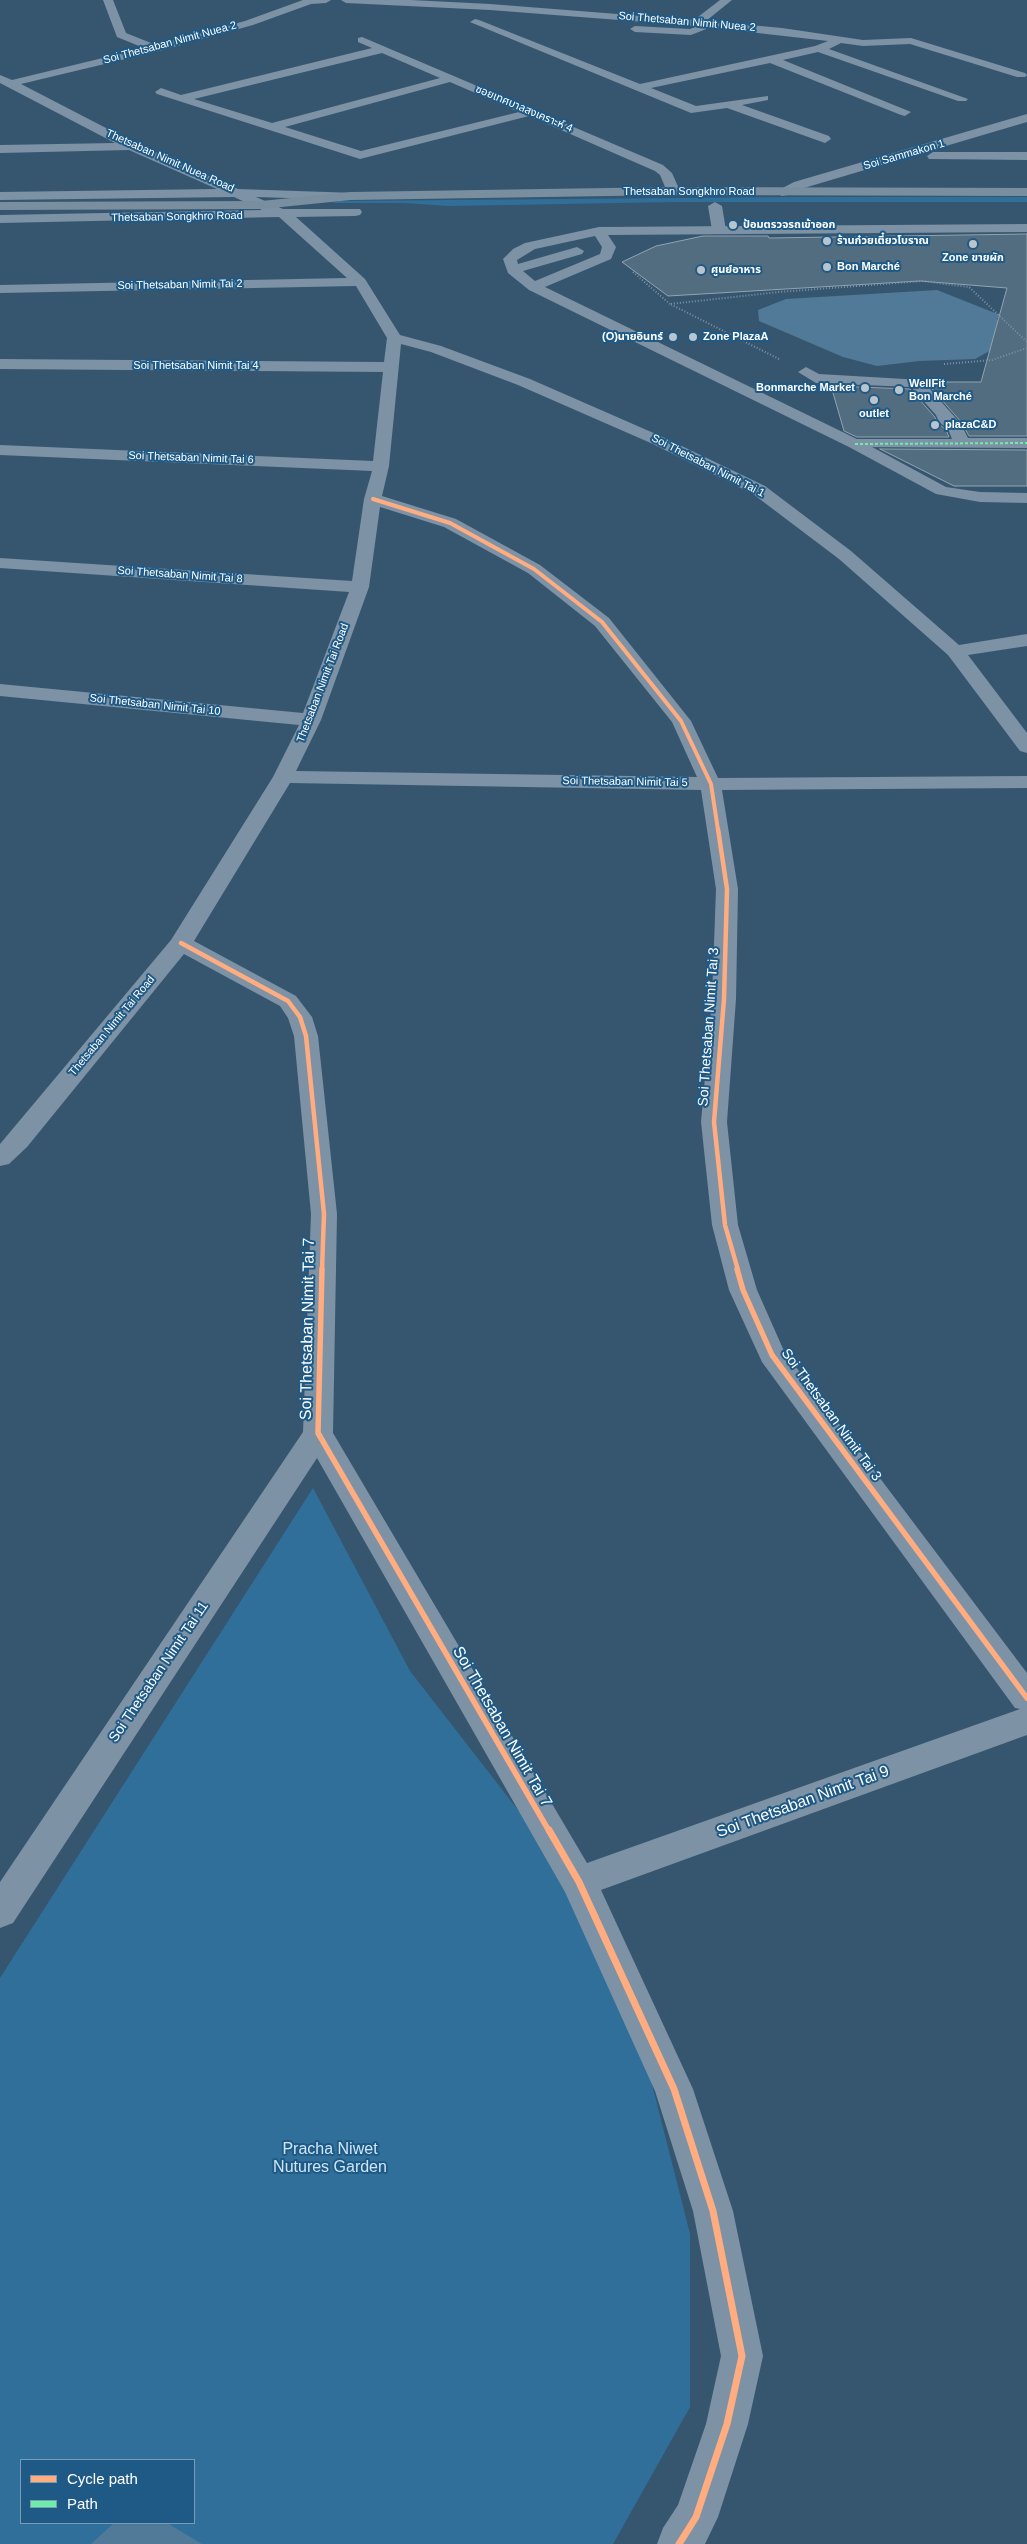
<!DOCTYPE html>
<meta charset="utf-8">
<style>
body{margin:0}
#map{position:relative;width:1027px;height:2544px;overflow:hidden;background:#36566f;font-family:Helvetica,sans-serif}
canvas{display:block}
.legend{position:absolute;left:20px;top:2459px;width:175px;height:65px;box-sizing:border-box;background:#1f5a86;border:1px solid #799cb6;margin:0;padding:6px 9px;list-style:none;font-size:15px;color:#fff}
.legend li{display:flex;align-items:center;gap:10px;height:25px}
.legend b{width:25px;border:1px solid #799cb6}
</style>
<div id="map">
<canvas width="1027" height="2544"></canvas>
<ul class="legend">
<li><b style="height:6px;background:#ffac80"></b>Cycle path</li>
<li><b style="height:6px;background:#6deda7"></b>Path</li>
</ul>
</div>
<script>
const context = document.querySelector('canvas').getContext('2d');
context.lineJoin = 'round';
function fillPath(path, color) { context.fillStyle = color; context.fill(path, 'evenodd'); }
const poly = rows => new Path2D(rows.map(r => 'M' + r).join(''));
function stroke(path, color, width, dash) { context.strokeStyle = color; context.lineWidth = width; context.lineCap = dash ? 'butt' : 'round'; context.setLineDash(dash || []); context.stroke(path); }
function write(font, color, halo, rows, align = 'center') {
  context.font = font + ' Helvetica,"Noto Sans Thai",sans-serif'; context.lineWidth = 4; context.setLineDash([]); context.textBaseline = 'middle'; context.strokeStyle = halo; context.fillStyle = color; for (const [text, x, y, turn = 0] of rows) {
    context.save(); context.translate(x, y); context.rotate((+turn || 0) * Math.PI / 180); context.textAlign = isNaN(turn) ? turn : align; if (halo) context.strokeText(text, 0, 0); context.fillText(text, 0, 0); context.restore();
  }
}
const green = poly([
 [799,197,1027,197,1027,202,676,202,448,206,404,203,332,203,338,201],
 [313,1488,410,1671,570,1877,643,2049,690,2234,690,2407,613,2544,0,2544,0,1978],
 [21,2460,194,2460,194,2523,21,2523]
]);
const water = poly([
 [937,290,1000,315,997,319,1005,330,995,348,975,359,919,361,877,366,843,357,759,321,758,310,786,299],
 [114,2523,167,2523,202,2544,91,2544]
]);
const building = poly([
 [1027,234,1027,436,969,436,962,423,926,382,981,382,1007,288,920,281,668,296,622,262,656,246,703,236,768,236,769,238,1027,234],
 [831,386,910,389,934,416,938,423,946,430,949,437,857,437,844,431,831,386],
 [880,449,1027,450,1027,486,954,486,880,449]
]);
const path = poly([
 [633,272,670,304],
 [779,359,670,304,779,292,922,281,969,287,1027,342],
 [944,364,992,360,1027,348]
]);
const lane = poly([
 [710,21,715,24,714,26,691,35,635,32,630,29,635,26,690,29,710,21],
 [1027,224,1027,232,608,235,616,247,611,259,545,287,861,441,946,487,980,492,1027,493,1027,503,980,502,936,494,849,447,529,290,508,273,503,259,513,249,525,243,599,227,1027,224],
 [595,236,602,247,600,254,535,281,523,271,582,254,584,251,577,247,518,264,517,260,535,249,595,236]
]);
const street = poly([
 [103,0,113,0,126,33,156,45,245,21,303,0,331,0,326,3,311,4,253,25,159,51,21,84,135,143,238,189,356,193,358,196,351,200,256,197,283,209,360,209,362,212,360,215,355,216,296,217,365,279,400,335,441,346,530,379,665,438,765,486,851,551,959,645,1027,634,1027,646,968,655,1027,733,1027,753,1020,751,948,655,839,559,753,494,653,444,518,385,431,352,401,344,389,466,382,496,456,519,540,565,609,618,691,721,718,778,1027,776,1027,788,722,790,738,889,736,999,727,1122,738,1225,757,1290,784,1351,1027,1673,1027,1735,601,1890,693,2089,733,2211,763,2356,748,2424,718,2517,705,2544,657,2544,663,2528,678,2505,706,2424,721,2356,693,2211,655,2091,565,1892,317,1458,13,1923,0,1928,0,1882,303,1432,311,1214,294,1036,288,1018,280,1006,184,954,27,1147,9,1164,0,1166,0,1144,171,940,273,777,299,725,0,696,0,684,303,713,349,592,0,568,0,558,352,581,364,499,372,471,0,455,0,445,373,461,383,372,0,369,0,359,384,362,387,338,356,286,0,293,0,285,347,278,279,217,0,223,0,215,262,210,234,197,0,200,0,192,217,189,129,150,0,153,0,145,115,143,0,83,0,75,12,80,144,48,117,37,103,0],
 [380,507,444,527,528,573,595,626,672,722,697,777,296,771,321,720,369,587,380,507],
 [290,783,701,790,716,889,712,999,701,1122,712,1225,729,1290,762,1362,1015,1708,1020,1709,587,1863,333,1433,337,1214,318,1036,312,1017,296,996,194,941,290,783],
 [341,0,411,0,490,4,694,20,720,0,732,0,706,21,782,28,863,40,911,38,1025,73,1027,75,1025,77,1017,77,910,44,863,46,841,43,829,49,968,99,966,101,958,101,818,52,783,60,911,112,905,116,901,115,770,63,651,88,696,106,768,96,768,100,742,105,829,136,831,139,825,143,727,108,691,113,470,22,475,19,479,20,640,84,815,46,828,41,696,26,490,10,346,3,341,0],
 [362,37,663,165,672,173,680,191,678,194,668,194,660,175,655,171,529,116,360,159,157,94,155,92,161,88,181,95,372,48,358,42,358,38,362,37],
 [382,53,440,78,272,123,194,99,382,53],
 [450,82,519,112,361,151,285,127,450,82],
 [1027,114,1027,122,804,188,787,195,782,196,775,192,794,182,1027,114],
 [933,152,1027,152,1027,160,929,159,927,156,933,152],
 [715,202,722,206,726,230,719,234,712,230,708,206,715,202],
 [806,367,819,374,922,380,961,424,968,438,1027,438,1027,448,849,447,847,444,855,439,952,439,948,429,939,422,936,415,911,387,816,383,798,372,806,367]
]);
const secondary = poly([
 [673,187,1027,188,1027,196,673,195,351,200,261,209,0,210,0,202,261,201,351,192,673,187]
]);
const quiet = poly([
 [855,444,1027,443]
]);
const cyclewayFar3 = poly([
 [373,499,450,523,534,569,602,622,681,721,711,784,718,830]
]);
const cyclewayFar2 = poly([
 [718,829,727,889,724,999,714,1122,725,1225,738,1270],
 [181,943,288,1001,300,1017,306,1036,324,1214,322,1270]
]);
const cyclewayFar1 = poly([
 [322,1269,318,1433,549,1831],
 [737,1269,743,1290,772,1355,1027,1698]
]);
const cycleway = poly([
 [549,1830,579,1882,674,2089,713,2211,742,2356,727,2424,696,2517,679,2544]
]);
const markers = [
 [733,225,5,"#b9c4cd"],
 [827,241,5,"#b9c4cd"],
 [973,244,5,"#b9c4cd"],
 [827,267,5,"#b9c4cd"],
 [701,270,5,"#b9c4cd"],
 [673,337,5,"#b9c4cd"],
 [693,337,5,"#b9c4cd"],
 [865,388,5,"#b9c4cd"],
 [899,390,5,"#b9c4cd"],
 [874,400,5,"#b9c4cd"],
 [935,425,5,"#b9c4cd"]
];
const farStreetnames = [
 ["Soi Thetsaban Nimit Nuea 2",687,22,5],
 ["Soi Thetsaban Nimit Nuea 2",170,43,-15],
 ["ซอยเทศบาลสงเคราะห์ 4",524,109,23],
 ["Soi Sammakon 1",904,155,-16],
 ["Thetsaban Nimit Nuea Road",170,161,24],
 ["Thetsaban Songkhro Road",689,192],
 ["Thetsaban Songkhro Road",177,217,-1],
 ["Soi Thetsaban Nimit Tai 2",180,285,-1],
 ["Soi Thetsaban Nimit Tai 4",196,366],
 ["Soi Thetsaban Nimit Tai 6",191,458,2],
 ["Soi Thetsaban Nimit Tai 1",708,466,27],
 ["Soi Thetsaban Nimit Tai 8",180,575,4],
 ["Thetsaban Nimit Tai Road",323,683,-69],
 ["Soi Thetsaban Nimit Tai 10",155,705,6],
 ["Soi Thetsaban Nimit Tai 5",625,782,1],
 ["Thetsaban Nimit Tai Road",112,1026,-50]
];
const farPoinames = [
 ["ป้อมตรวจรถเข้าออก",743,225],
 ["ร้านก๋วยเตี๋ยวโบราณ",837,241],
 ["Zone ขายผัก",973,258,"center"],
 ["Bon Marché",837,267],
 ["ศูนย์อาหาร",711,270],
 ["(O)นายอินทร์",663,337,"right"],
 ["Zone PlazaA",703,337],
 ["WellFit",909,384],
 ["Bon Marché",909,397],
 ["Bonmarche Market",855,388,"right"],
 ["outlet",874,414,"center"],
 ["plazaC&D",945,425]
];
const streetNames = [
 ["Soi Thetsaban Nimit Tai 3",709,1027,-86],
 ["Soi Thetsaban Nimit Tai 3",831,1415,54],
 ["Soi Thetsaban Nimit Tai 11",159,1672,-56]
];
const nearStreetnames = [
 ["Soi Thetsaban Nimit Tai 7",308,1329,-89],
 ["Soi Thetsaban Nimit Tai 7",502,1727,60],
 ["Soi Thetsaban Nimit Tai 9",803,1802,-20]
];
const nearParknames = [
 ["Pracha Niwet",330,2150],
 ["Nutures Garden",330,2168]
];
fillPath(green, '#316f9b');
fillPath(water, '#517a98');
fillPath(building, '#526c80');
stroke(building, '#91a4b2', 1);
stroke(path, '#7d92a5', 2, [1, 2]);
fillPath(lane, '#7d92a5');
fillPath(street, '#7d92a5');
fillPath(secondary, '#798fa0');
stroke(quiet, '#6deda7', 2, [3, 2]);
stroke(cyclewayFar3, '#ffac80', 4);
stroke(cyclewayFar2, '#ffac80', 4.5);
stroke(cyclewayFar1, '#ffac80', 5.5);
stroke(cycleway, '#ffac80', 7);
for (const [x, y, r, color] of markers) { const dot = new Path2D(); dot.arc(x, y, r, 0, 2 * Math.PI); context.fillStyle = color; context.fill(dot); stroke(dot, '#1f5a86', 2); }
write('11px', '#fff', '#1f5a86', farStreetnames);
write('bold 11px', '#fff', '#1f5a86', farPoinames, 'left');
write('14px', '#fff', '#1f5a86', streetNames);
write('16px', '#fff', '#1f5a86', nearStreetnames);
write('16px', '#cde6f7', '#1f5a86', nearParknames);
</script>
